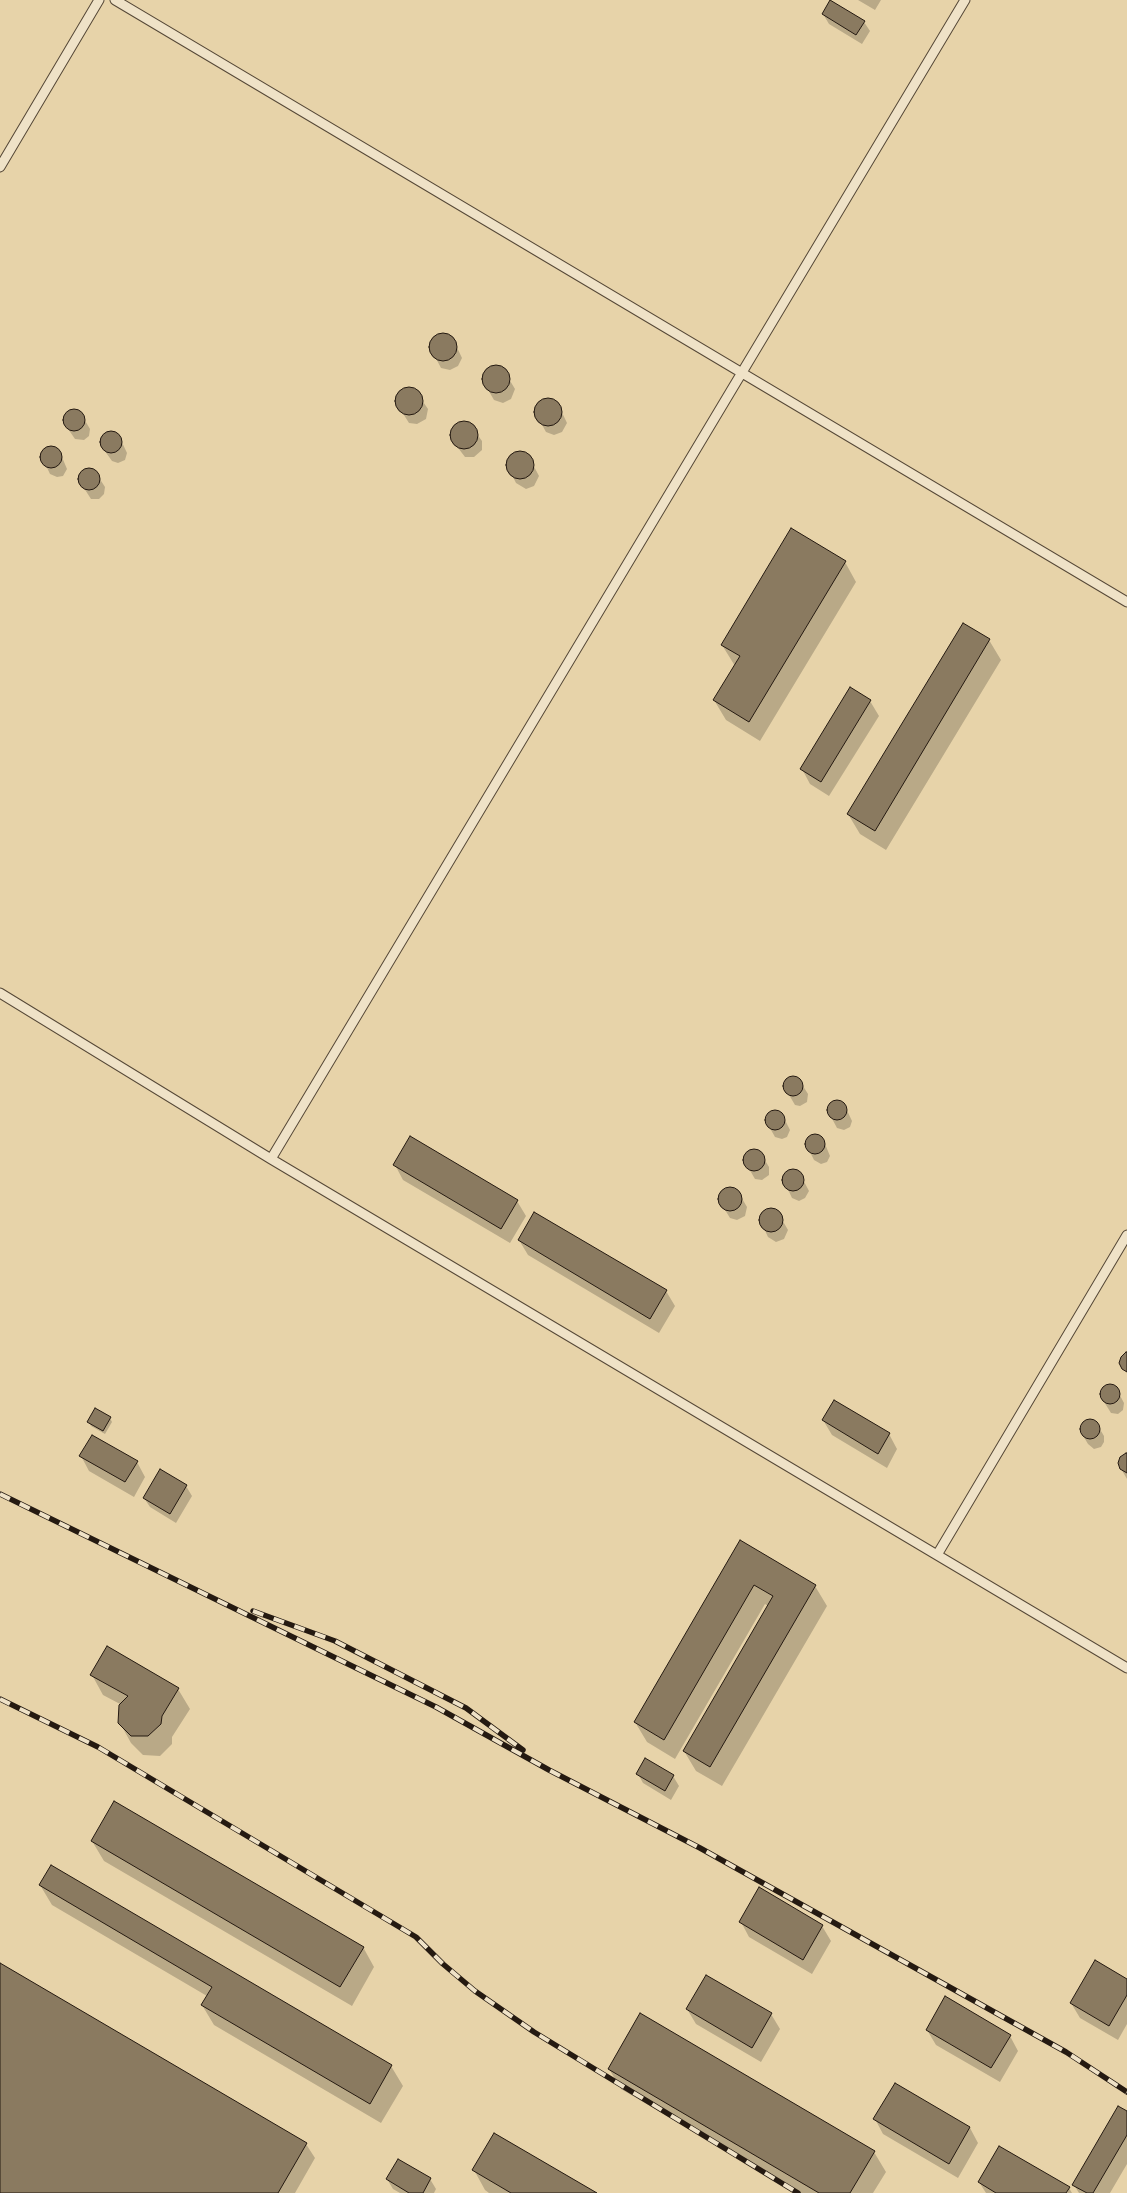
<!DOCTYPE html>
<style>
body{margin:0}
canvas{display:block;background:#e7d3a9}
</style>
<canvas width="1127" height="2193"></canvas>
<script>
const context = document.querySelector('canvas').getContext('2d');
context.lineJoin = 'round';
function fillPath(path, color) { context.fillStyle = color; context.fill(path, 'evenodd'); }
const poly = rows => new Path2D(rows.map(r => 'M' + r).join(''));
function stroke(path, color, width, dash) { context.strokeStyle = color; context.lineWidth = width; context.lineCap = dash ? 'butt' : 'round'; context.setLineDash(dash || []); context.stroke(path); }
const shadow = poly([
 [858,0,881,0,875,10],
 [823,14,864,22,870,31,862,44,829,24],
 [443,334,453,339,462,358,458,366,450,370,441,368,430,347,434,338],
 [495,367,503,369,515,389,511,399,503,403,494,400,483,381,486,372],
 [407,389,415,390,428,409,426,419,417,424,409,423,397,404,398,395],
 [546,399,557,402,567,423,562,432,554,435,546,432,535,412,538,404],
 [72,410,80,412,90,429,89,436,84,440,75,439,64,423,66,415],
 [460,423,469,423,482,441,482,450,474,457,465,457,452,440,452,430],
 [111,432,119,436,127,453,125,460,118,463,112,461,102,447,101,442,104,435],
 [53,447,59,450,67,469,63,476,57,477,50,474,41,455,45,449],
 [520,452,529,457,539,476,534,486,526,489,516,483,507,465,511,456],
 [87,469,94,470,105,487,104,494,99,499,91,499,80,482,81,474],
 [845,562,856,582,760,741,726,720,714,700,735,666,722,645],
 [963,624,989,640,1001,660,886,850,860,834,848,814],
 [870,701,879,716,829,796,810,784,802,769],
 [791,1077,798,1078,808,1094,807,1102,800,1106,795,1105,785,1088,786,1082],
 [837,1101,844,1104,852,1121,850,1127,844,1130,837,1128,828,1111,829,1105],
 [775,1111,782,1114,790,1130,787,1137,782,1139,775,1137,766,1121,767,1114],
 [817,1136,823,1139,830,1156,827,1162,821,1164,814,1160,806,1144,810,1137],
 [752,1150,760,1152,769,1167,769,1175,762,1180,755,1179,745,1162,747,1154],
 [395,1165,517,1201,526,1216,510,1243,403,1180],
 [794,1171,800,1174,809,1191,805,1198,799,1201,792,1198,783,1179,787,1173],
 [729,1188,737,1190,747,1207,745,1216,737,1220,730,1218,719,1200,721,1192],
 [770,1209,777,1211,788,1230,784,1239,776,1242,768,1237,760,1220,763,1212],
 [519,1240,666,1291,675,1306,659,1333,528,1255],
 [1109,1385,1116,1388,1124,1403,1123,1410,1118,1414,1111,1413,1101,1397,1102,1390],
 [110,1418,112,1422,105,1434,91,1426,89,1422],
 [823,1420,889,1434,897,1449,887,1468,832,1435],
 [1092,1421,1098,1426,1104,1436,1104,1442,1101,1447,1094,1449,1088,1444,1082,1434,1081,1427,1084,1422],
 [1127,1455,1127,1479,1120,1467],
 [81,1456,137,1462,145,1477,134,1497,89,1471],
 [186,1486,192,1496,176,1523,150,1507,144,1498],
 [740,1542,815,1586,827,1606,722,1786,696,1771,684,1751,768,1606,765,1604,675,1759,647,1742,635,1722],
 [92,1675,178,1689,190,1709,172,1737,172,1744,160,1756,143,1755,131,1743,120,1723,120,1704,103,1695],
 [646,1760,673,1776,679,1786,671,1800,643,1783,638,1774],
 [92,1841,363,1947,374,1967,352,2006,104,1861],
 [40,1885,391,2066,403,2086,381,2123,214,2025,202,2005,207,1996,52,1905],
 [741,1922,822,1926,831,1941,812,1974,749,1937],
 [0,1964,306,2144,315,2158,295,2193,0,2193],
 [1127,1980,1127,2024,1118,2040,1080,2018,1071,2003],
 [687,2009,771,2014,780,2029,761,2062,696,2024],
 [927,2030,1010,2036,1018,2051,1000,2082,936,2045],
 [609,2069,874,2152,886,2172,873,2193,798,2193,621,2089],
 [895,2085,970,2128,978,2143,958,2178,883,2134,875,2119],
 [1127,2113,1127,2164,1110,2193,1079,2193,1074,2185],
 [398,2161,430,2179,436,2189,434,2193,400,2193,393,2189,387,2179],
 [474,2170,594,2193,489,2193,485,2190],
 [979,2182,1069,2188,1072,2193,986,2193]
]);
const building = poly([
 [830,0,865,21,856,35,822,14,830,0],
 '429 347a14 14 0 1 1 28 0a14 14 0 1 1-28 0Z',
 '482 379a14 14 0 1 1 28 0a14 14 0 1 1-28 0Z',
 '395 401a14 14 0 1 1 28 0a14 14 0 1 1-28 0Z',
 '534 412a14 14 0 1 1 28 0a14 14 0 1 1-28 0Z',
 '63 420a11 11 0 1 1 22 0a11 11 0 1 1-22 0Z',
 '450 435a14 14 0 1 1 28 0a14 14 0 1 1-28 0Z',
 '100 442a11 11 0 1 1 22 0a11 11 0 1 1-22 0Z',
 '40 457a11 11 0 1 1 22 0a11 11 0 1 1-22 0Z',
 '506 465a14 14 0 1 1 28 0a14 14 0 1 1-28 0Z',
 '78 479a11 11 0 1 1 22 0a11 11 0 1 1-22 0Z',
 [791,528,846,561,749,722,713,700,740,656,721,645,791,528],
 [963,623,990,639,875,831,847,814,963,623],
 [850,687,871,700,821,782,800,769,850,687],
 '783 1086a10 10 0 1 1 20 0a10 10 0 1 1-20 0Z',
 '827 1110a10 10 0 1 1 20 0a10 10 0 1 1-20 0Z',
 '765 1120a10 10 0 1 1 20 0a10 10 0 1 1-20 0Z',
 '805 1144a10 10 0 1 1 20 0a10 10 0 1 1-20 0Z',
 [410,1136,518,1200,501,1229,393,1165,410,1136],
 '743 1160a11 11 0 1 1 22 0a11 11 0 1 1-22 0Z',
 '782 1180a11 11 0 1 1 22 0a11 11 0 1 1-22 0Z',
 '718 1199a12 12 0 1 1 24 0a12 12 0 1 1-24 0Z',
 '759 1220a12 12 0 1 1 24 0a12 12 0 1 1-24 0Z',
 [534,1212,667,1290,650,1319,518,1240,534,1212],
 [1126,1352,1127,1352,1127,1372,1122,1369,1119,1363,1121,1357,1126,1352],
 '1100 1394a10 10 0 1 1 20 0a10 10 0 1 1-20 0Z',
 [834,1400,890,1433,878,1454,822,1420,834,1400],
 [95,1408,111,1417,103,1431,87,1422,95,1408],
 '1080 1429a10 10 0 1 1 20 0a10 10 0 1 1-20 0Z',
 [92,1435,138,1461,125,1482,79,1456,92,1435],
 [1126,1453,1127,1453,1127,1473,1120,1469,1118,1463,1120,1457,1126,1453],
 [160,1469,187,1485,170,1514,143,1498,160,1469],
 [740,1540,816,1585,710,1767,683,1751,773,1596,754,1585,664,1740,634,1722,740,1540],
 [107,1646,179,1688,162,1716,161,1724,148,1736,131,1736,118,1723,119,1705,128,1696,90,1675,107,1646],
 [645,1758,674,1775,665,1791,636,1774,645,1758],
 [114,1801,364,1947,340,1987,91,1841,114,1801],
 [51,1865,392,2065,370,2104,201,2005,212,1987,39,1885,51,1865],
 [759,1887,823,1925,803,1960,739,1922,759,1887],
 [1095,1960,1127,1979,1127,1995,1109,2026,1070,2003,1095,1960],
 [0,1963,307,2143,278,2193,0,2193,0,1963],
 [706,1975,772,2013,752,2048,686,2009,706,1975],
 [945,1996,1011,2035,991,2068,926,2030,945,1996],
 [640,2013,875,2151,850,2193,819,2193,608,2069,640,2013],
 [895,2083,970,2127,949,2164,873,2119,895,2083],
 [1118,2106,1127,2111,1127,2135,1093,2193,1087,2193,1072,2185,1118,2106],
 [494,2133,597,2193,511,2193,472,2170,494,2133],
 [999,2146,1070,2187,1066,2193,996,2193,978,2182,999,2146],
 [398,2159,431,2178,423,2193,409,2193,386,2179,398,2159]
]);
const lane = poly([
 [115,0,1127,602],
 [0,167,99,0],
 [0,993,271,1159,1127,1668],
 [271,1159,965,0],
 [937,1555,1127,1235]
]);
const rail = poly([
 [0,1494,436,1707,549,1770,700,1848,1066,2052,1127,2092],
 [253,1611,335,1641,466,1708,523,1750],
 [0,1699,98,1747,416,1937,443,1964,475,1991,534,2032,798,2193]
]);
fillPath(shadow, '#0003');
fillPath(building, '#8a7a60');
stroke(building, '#251a11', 1);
stroke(lane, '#564837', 11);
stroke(lane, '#efe2c7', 9);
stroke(rail, '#251a11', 5.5);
stroke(rail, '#efe2c7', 4, [11]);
</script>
